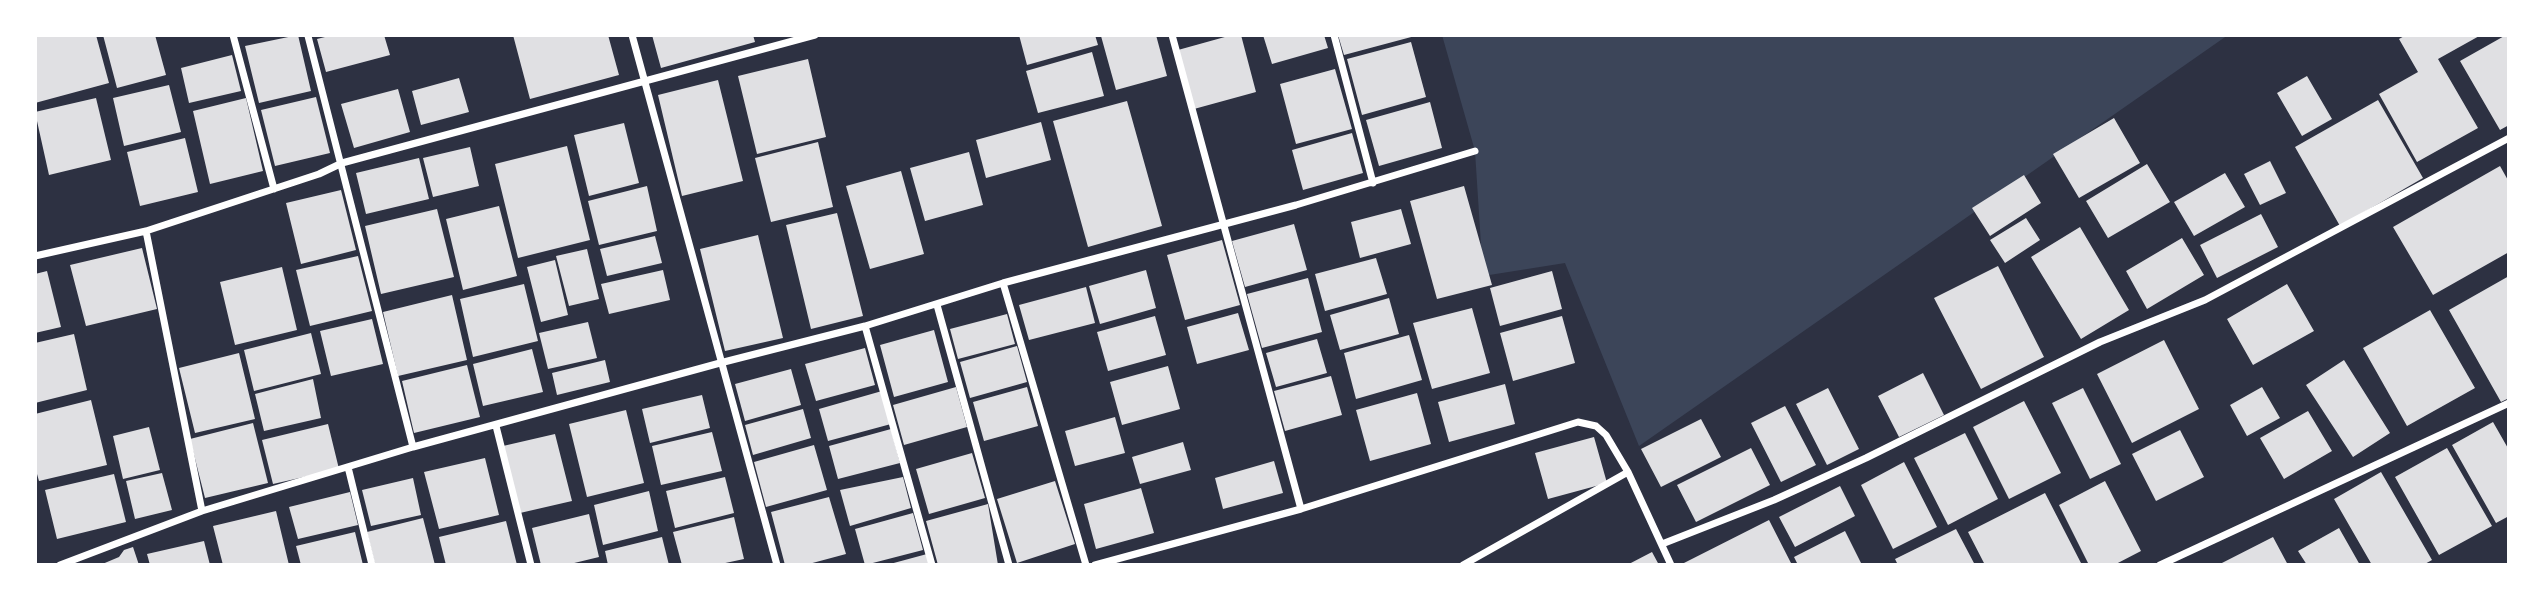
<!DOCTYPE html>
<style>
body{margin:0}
#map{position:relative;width:2544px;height:600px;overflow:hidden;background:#2d3142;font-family:Arial,sans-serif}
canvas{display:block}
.frame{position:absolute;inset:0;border:37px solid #fff;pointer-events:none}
</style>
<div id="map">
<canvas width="2544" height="600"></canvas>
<div class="frame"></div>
</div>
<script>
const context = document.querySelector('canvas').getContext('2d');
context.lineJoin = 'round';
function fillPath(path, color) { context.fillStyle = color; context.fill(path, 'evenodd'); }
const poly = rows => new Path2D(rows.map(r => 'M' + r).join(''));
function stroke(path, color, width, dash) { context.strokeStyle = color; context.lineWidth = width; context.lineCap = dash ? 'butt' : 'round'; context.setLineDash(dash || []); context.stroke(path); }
const green = poly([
 [1442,35,2228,35,1639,446,1565,263,1483,276,1475,151]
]);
const building = poly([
 [35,35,96,35,109,83,35,103],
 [103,35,155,35,166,75,117,88],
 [298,35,311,91,259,103,245,46],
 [333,35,384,35,390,55,326,72,317,39],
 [513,35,608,35,619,75,530,99],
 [652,35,753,35,755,42,661,68],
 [1019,35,1095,35,1098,45,1027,65],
 [1105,35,1156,35,1167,76,1116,90,1101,36],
 [1232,35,1241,35,1256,92,1194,109,1178,50],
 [1263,35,1324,35,1328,48,1272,64],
 [1338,35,1415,35,1415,36,1344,55],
 [2406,35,2481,35,2438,59,2478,128,2417,162,2379,94,2418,72,2399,39],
 [2506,35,2509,35,2509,125,2500,130,2460,61],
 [1411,42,1426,97,1362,115,1347,59],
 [1092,52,1104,96,1038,113,1026,71],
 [232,55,241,91,189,103,181,68],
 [808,59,826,137,757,154,738,76],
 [1335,69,1352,129,1296,144,1280,84],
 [2307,76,2332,119,2302,136,2277,93],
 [459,78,469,112,421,125,412,91],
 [718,80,743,181,682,196,658,95],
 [169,85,181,132,124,146,113,98],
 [398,89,410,132,354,148,341,104],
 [316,97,330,153,275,166,261,110],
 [96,98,111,160,49,175,35,112],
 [246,98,263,171,210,184,193,111],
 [2378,100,2423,178,2340,226,2295,147],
 [1127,101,1162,226,1088,247,1053,121],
 [1430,102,1442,148,1379,166,1366,120],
 [2114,118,2140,163,2079,198,2053,154],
 [1041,122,1051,160,986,178,976,140],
 [624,123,639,183,589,196,574,135],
 [1352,133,1363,173,1303,190,1292,150],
 [185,138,198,192,140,206,127,152],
 [818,142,833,207,771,222,755,158],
 [567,146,590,240,518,258,495,164],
 [470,147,479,186,433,197,423,158],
 [969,152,983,205,925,221,910,168],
 [419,158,429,199,366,214,356,173],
 [2270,161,2286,193,2260,205,2244,174],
 [2147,164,2170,202,2108,238,2086,201],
 [2500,166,2509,182,2509,252,2433,295,2393,227],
 [901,171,924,254,870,269,846,186],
 [2225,173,2245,207,2194,236,2174,202],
 [2024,175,2041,203,1990,236,1972,208],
 [647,186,657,231,599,245,588,201],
 [1464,186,1492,285,1437,299,1410,201],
 [341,190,356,250,301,264,286,203],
 [499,206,517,276,463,290,446,219],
 [437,209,454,277,381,294,365,226],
 [1401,209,1411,244,1360,258,1351,222],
 [837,213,863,316,811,329,786,225],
 [2261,214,2278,247,2217,278,2200,245],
 [2026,218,2040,240,2005,263,1990,240],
 [1294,224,1307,270,1245,287,1232,241],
 [2080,227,2129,310,2081,339,2031,257],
 [758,235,783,338,725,351,700,249],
 [655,236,662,263,607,276,600,249],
 [2182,238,2204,275,2147,309,2126,271],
 [1222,240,1240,305,1185,320,1167,255],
 [142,248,157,309,86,326,70,265],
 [587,249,599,299,569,306,556,256],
 [358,256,372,311,310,326,296,270],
 [1376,258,1387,294,1325,311,1315,274],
 [555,260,568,315,541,322,527,267],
 [1998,266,2044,357,1981,389,1934,298],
 [282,267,297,330,235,345,220,282],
 [663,270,670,300,609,314,601,284],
 [1146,270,1156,308,1100,324,1089,286],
 [47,271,61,327,35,333,35,274],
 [1552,271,1562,309,1500,326,1490,288],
 [2509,276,2509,398,2501,402,2449,310],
 [1308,278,1322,332,1262,348,1247,294],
 [524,284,538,341,473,357,460,299],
 [2287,284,2314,331,2253,365,2227,319],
 [1086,287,1095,323,1029,340,1019,305],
 [452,295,467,360,398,376,383,312],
 [1389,298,1399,334,1340,350,1330,315],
 [1472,308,1490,373,1432,389,1413,323],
 [2430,310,2475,388,2407,426,2363,348],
 [1238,313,1249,350,1197,364,1187,327],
 [1007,314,1015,344,958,359,950,329],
 [1155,316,1166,355,1108,371,1097,332],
 [1562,316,1575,363,1513,381,1500,333],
 [372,319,383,364,331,376,320,331],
 [588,322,597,358,548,369,539,333],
 [934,330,948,382,894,397,880,345],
 [311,333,321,374,254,391,244,350],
 [74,334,87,390,35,403,35,343],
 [1409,335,1422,380,1356,399,1344,353],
 [1317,339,1327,373,1276,387,1266,353],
 [2164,340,2199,409,2132,443,2097,374],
 [1017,346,1027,382,970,398,960,362],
 [865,348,875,385,816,401,805,364],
 [532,349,543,392,483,406,473,364],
 [239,353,255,419,195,433,179,368],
 [605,360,610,382,557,395,552,373],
 [2344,360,2390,433,2353,457,2306,385],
 [467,365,480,417,414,433,402,381],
 [1168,366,1180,409,1122,425,1110,382],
 [791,369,801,405,745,421,735,384],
 [1923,373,1944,415,1899,437,1878,396],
 [1331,376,1342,415,1285,431,1274,391],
 [313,379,321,418,264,431,255,394],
 [1505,384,1515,424,1449,442,1438,402],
 [956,387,967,427,904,445,893,405],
 [1027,387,1038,426,984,441,973,402],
 [2262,387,2280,418,2247,436,2230,405],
 [1828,388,1859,449,1827,465,1796,404],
 [2083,388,2121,464,2090,479,2052,403],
 [882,391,891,424,828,441,819,409],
 [1417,393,1431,444,1370,461,1356,410],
 [702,395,710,428,650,443,642,409],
 [91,400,107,465,39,481,35,467,35,414],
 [2024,401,2061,473,2009,499,1973,427],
 [1785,406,1816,465,1781,482,1751,423],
 [803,409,811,438,753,455,745,425],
 [626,410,644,483,587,497,569,424],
 [2308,411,2332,451,2284,479,2260,438],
 [1115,417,1125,453,1075,466,1065,431],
 [1701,419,1721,457,1661,487,1641,449],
 [2493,422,2509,450,2509,516,2496,523,2452,445],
 [253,423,268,483,205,498,190,439],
 [328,424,339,469,273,484,262,440],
 [149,427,160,470,123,479,113,436],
 [891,429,900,463,838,479,829,446],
 [2180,430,2204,477,2156,501,2132,454],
 [712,432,722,471,661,485,652,446],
 [1965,433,1998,499,1948,525,1914,458],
 [555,434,572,501,520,513,503,446],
 [1594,437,1607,483,1548,499,1535,453],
 [1183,442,1191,470,1140,484,1132,457],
 [814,445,827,490,766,507,754,462],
 [1751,448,1770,485,1696,522,1677,485],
 [2447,448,2492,526,2439,555,2395,477],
 [972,453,985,498,929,514,916,469],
 [485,458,499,515,439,529,424,472],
 [1274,461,1283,493,1223,509,1215,478],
 [1904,462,1937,527,1893,549,1861,485],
 [2381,472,2432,560,2423,565,2372,565,2334,499],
 [162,473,172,510,135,519,126,481],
 [114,474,126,522,57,539,45,490],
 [725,477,734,513,675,528,666,491],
 [903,477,911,508,850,526,840,490],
 [413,478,421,515,371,526,362,490],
 [1055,481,1075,544,1017,563,997,499],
 [2105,481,2141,551,2114,565,2089,565,2059,505],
 [1840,486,1855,516,1795,547,1779,517],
 [1141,488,1154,533,1096,549,1084,504],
 [649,491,658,531,603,545,594,505],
 [350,492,358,525,298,539,289,507],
 [2045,493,2082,565,1985,565,1968,532],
 [829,497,846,554,805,565,785,565,771,512],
 [988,504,998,565,938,565,926,521],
 [276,511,289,565,223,565,213,526],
 [913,513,923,550,865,565,855,529],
 [589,514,599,557,566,565,541,565,532,528],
 [734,517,744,559,716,565,682,565,673,532],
 [423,518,435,565,375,565,367,532],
 [1769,520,1792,565,1680,565],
 [506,521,517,565,446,565,439,537],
 [2339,528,2360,565,2307,565,2298,551],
 [1956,529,1975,565,1898,565,1895,559],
 [1845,531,1862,565,1798,565,1794,557],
 [355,532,363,565,301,565,296,546],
 [662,537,669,565,608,565,605,551],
 [2273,537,2288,565,2218,565],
 [204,541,210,565,150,565,147,554],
 [133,547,139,565,100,565,119,557,124,550],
 [1652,552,1659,565,1627,565],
 [927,554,930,565,890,565,890,564]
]);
const minor = poly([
 [233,35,274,189],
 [632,35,777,565],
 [1172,35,1301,509],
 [1334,35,1373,183],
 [308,36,413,447],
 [146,231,202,511],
 [35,256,146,231,319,174,342,163,815,35],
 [1003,283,1086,565],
 [937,305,1009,565],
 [865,326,932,565],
 [496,426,531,565],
 [348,467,372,565],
 [1662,544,1774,500,1866,458,2100,342,2205,300,2509,138],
 [60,565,202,511,413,447,720,363,865,326,1003,283,1296,205,1475,151],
 [1095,565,1301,509,1578,422,1596,426,1606,435,1628,472,1671,565],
 [1463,565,1628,472],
 [2160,565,2509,403]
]);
fillPath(green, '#3c4559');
fillPath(building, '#e0e0e3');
stroke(minor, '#fff', 7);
</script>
